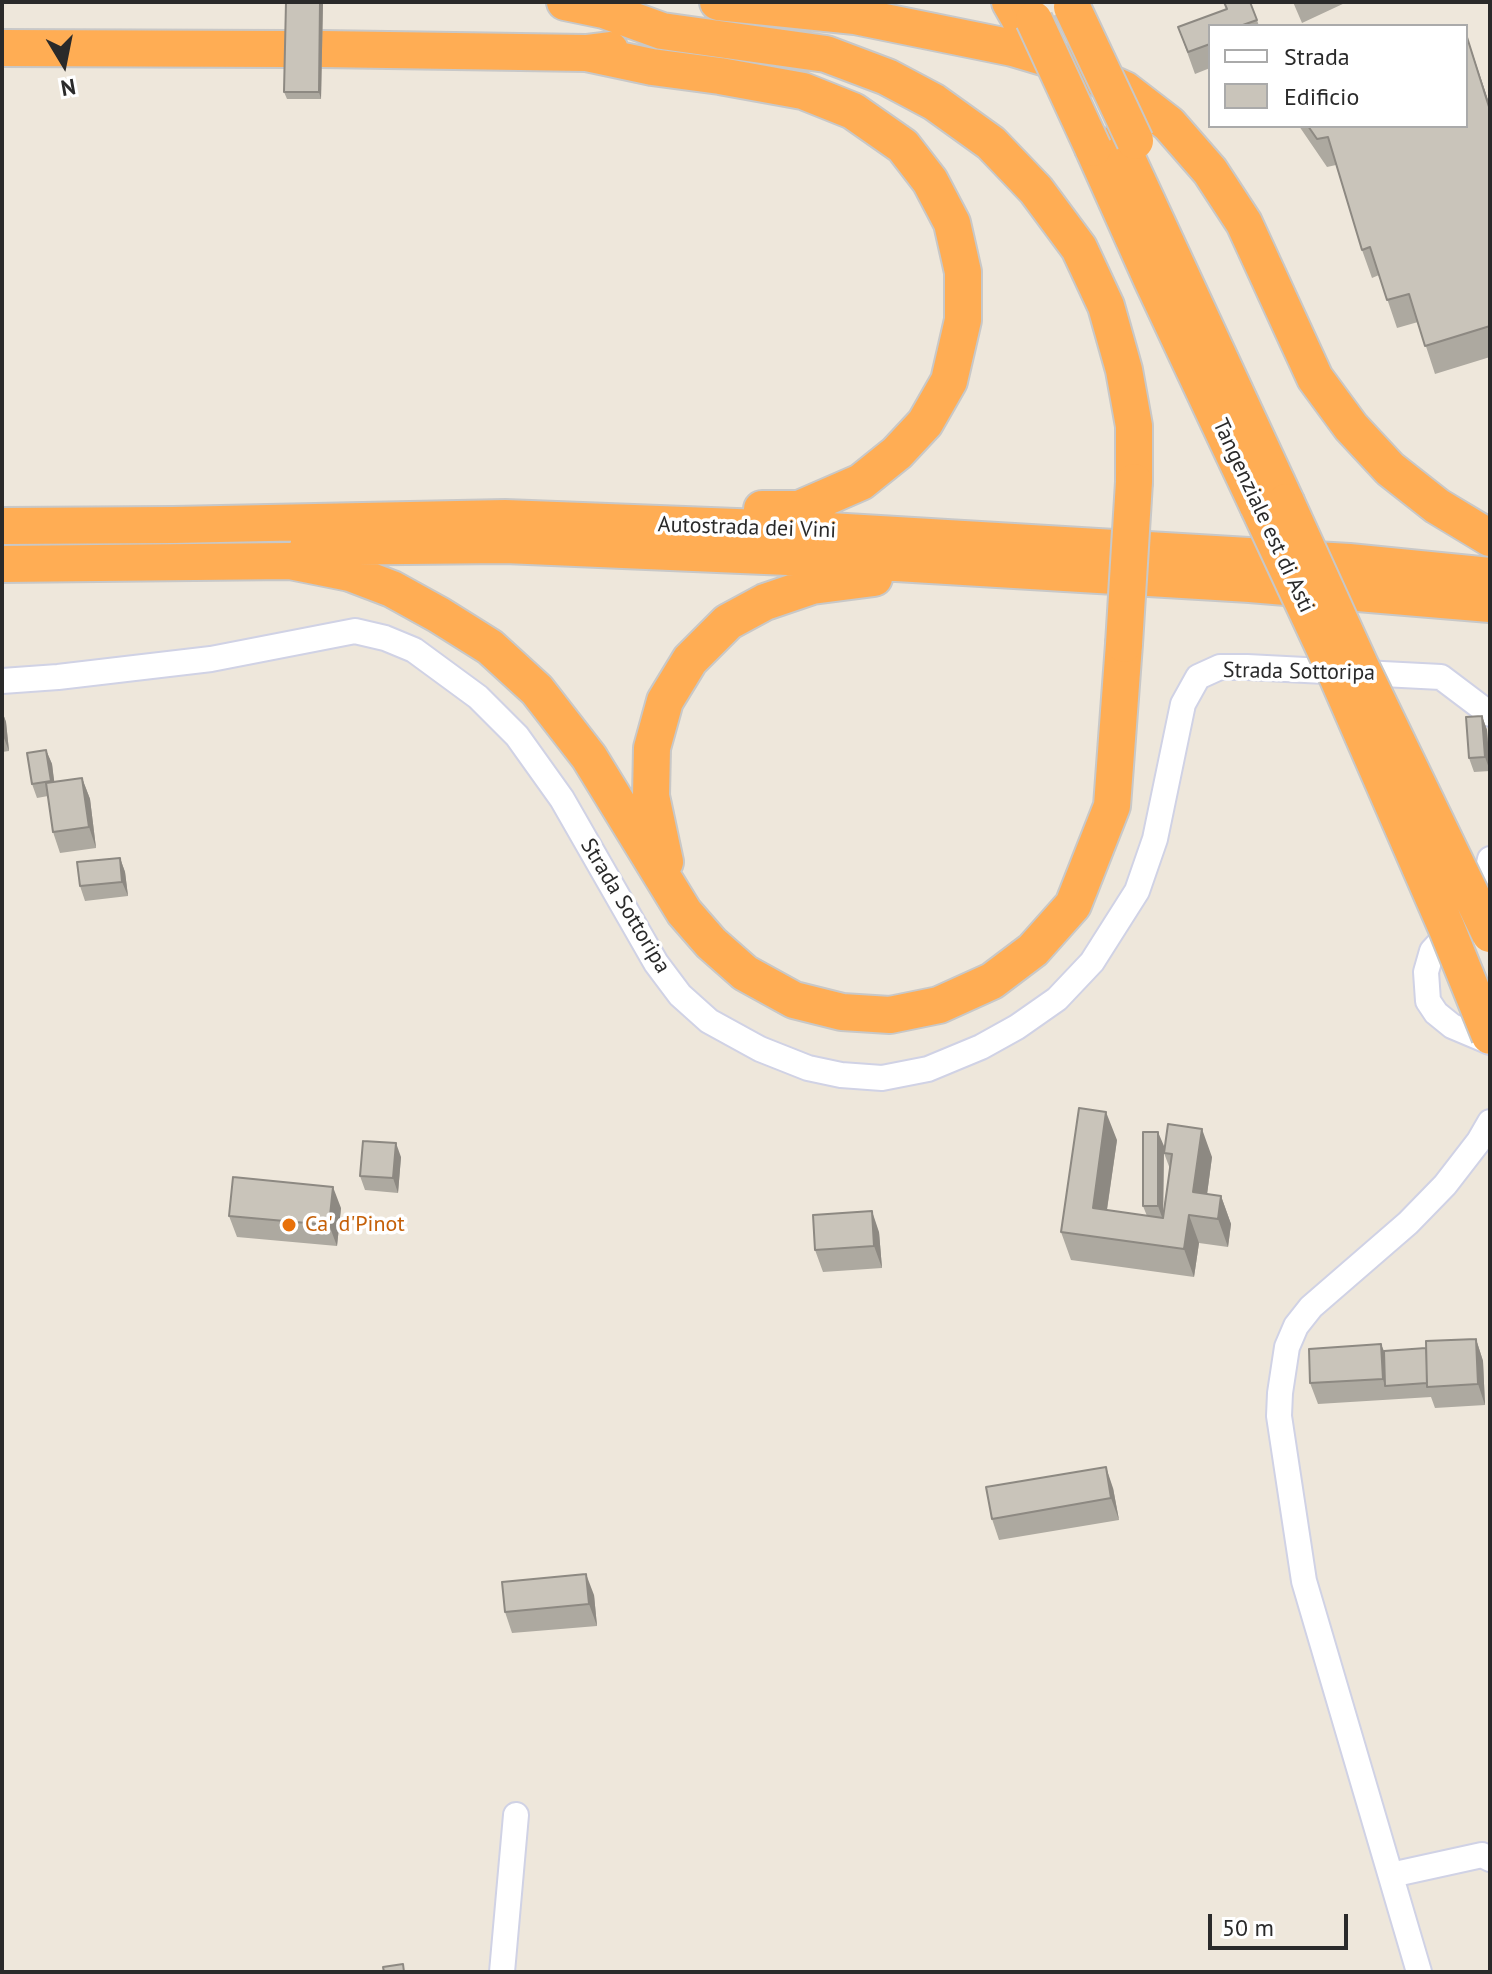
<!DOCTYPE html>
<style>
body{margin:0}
#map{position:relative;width:1492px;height:1974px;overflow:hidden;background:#eee7db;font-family:"PT Sans",sans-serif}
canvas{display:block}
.frame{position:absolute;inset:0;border:4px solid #2a2a2a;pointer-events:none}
.legend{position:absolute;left:1208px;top:24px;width:260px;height:104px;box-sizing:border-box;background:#fff;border:2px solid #aaa;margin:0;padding:10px 14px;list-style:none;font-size:24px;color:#2a2a2a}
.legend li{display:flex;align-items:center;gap:16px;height:40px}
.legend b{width:40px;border:2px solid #aaa}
.north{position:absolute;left:24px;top:24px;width:80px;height:80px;-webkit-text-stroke:6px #fff;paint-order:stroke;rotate:170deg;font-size:22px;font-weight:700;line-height:32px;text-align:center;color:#2a2a2a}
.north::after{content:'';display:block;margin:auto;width:28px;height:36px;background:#2a2a2a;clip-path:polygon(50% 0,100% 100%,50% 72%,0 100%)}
.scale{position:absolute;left:1208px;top:1914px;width:140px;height:36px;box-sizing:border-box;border:4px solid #2a2a2a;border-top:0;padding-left:10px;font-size:24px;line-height:28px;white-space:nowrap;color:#2a2a2a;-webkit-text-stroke:6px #fff;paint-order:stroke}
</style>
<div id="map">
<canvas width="1492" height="1974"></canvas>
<div class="frame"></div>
<ul class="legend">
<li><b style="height:10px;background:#fff"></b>Strada</li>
<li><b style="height:22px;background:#c9c4ba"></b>Edificio</li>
</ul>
<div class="north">N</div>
<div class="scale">50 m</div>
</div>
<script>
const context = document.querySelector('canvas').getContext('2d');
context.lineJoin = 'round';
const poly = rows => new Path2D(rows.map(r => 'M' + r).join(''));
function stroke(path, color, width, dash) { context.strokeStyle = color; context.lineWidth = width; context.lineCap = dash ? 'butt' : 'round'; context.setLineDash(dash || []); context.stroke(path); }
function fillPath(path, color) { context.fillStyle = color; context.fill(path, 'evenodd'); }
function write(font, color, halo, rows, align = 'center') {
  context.font = font + ' "PT Sans",sans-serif'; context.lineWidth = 7; context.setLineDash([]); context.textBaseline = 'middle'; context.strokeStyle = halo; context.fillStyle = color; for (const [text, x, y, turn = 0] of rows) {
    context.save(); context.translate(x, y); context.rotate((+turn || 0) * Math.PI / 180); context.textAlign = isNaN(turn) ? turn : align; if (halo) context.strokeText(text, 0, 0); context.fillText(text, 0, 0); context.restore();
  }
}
const minor = poly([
 [2,681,58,677,211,659,355,631,385,638,414,650,478,697,517,736,562,799,656,963,680,995,709,1021,760,1049,808,1068,841,1075,882,1078,928,1069,981,1047,1017,1027,1057,999,1092,962,1137,891,1155,839,1183,704,1198,677,1220,667,1247,667,1441,677,1490,714],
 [1490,859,1484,886,1474,905,1432,951,1426,972,1428,1001,1436,1013,1452,1026,1490,1042],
 [1391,1875,1482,1855,1490,1859],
 [502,1972,516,1815],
 [1419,1972,1304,1581,1279,1416,1280,1393,1287,1347,1296,1326,1311,1307,1408,1223,1445,1185,1479,1141,1490,1122]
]);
const highway = poly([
 [565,2,604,10,662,31,826,54,887,77,934,102,991,143,1036,190,1079,248,1106,306,1124,370,1134,426,1134,482],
 [718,2,855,16,1013,48,1070,65,1125,90,1169,124,1210,171,1244,223,1315,378,1351,427,1390,469,1437,506,1490,538],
 [1010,2,1022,23],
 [2,48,288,49],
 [322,49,586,53,610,50],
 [586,53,652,67,720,76,803,91,853,111,903,146,930,181,952,223,963,272,963,320,949,381,925,423,897,453,861,482,799,509,762,509],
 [1119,141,1286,502],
 [1093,148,1152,280,1258,506],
 [2,526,173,525,505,518,813,530,1349,562,1490,576],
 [308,547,505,545,812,558,1250,584,1490,604],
 [2,564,290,561,350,573,392,589,439,615,490,647,537,690,589,757,684,912,711,943,745,973,794,1000,842,1012,890,1015,939,1005,992,981,1033,950,1073,905,1112,806,1124,644],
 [665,862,651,796,652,748,665,701,690,660,728,622,765,602,812,586,874,578]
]);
const highwayBridge = poly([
 [1072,7,1135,141],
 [1034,20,1093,148],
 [1286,502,1360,665,1490,934],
 [1258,506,1333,667,1447,929,1490,1036],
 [1124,644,1134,482]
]);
const wall = poly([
 [323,2,321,99,287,99,284,92],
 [1293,2,1347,2,1302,23],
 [1257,20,1259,26,1210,26,1210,68,1195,74,1178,27],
 [1466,34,1490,106,1490,357,1435,374,1418,322,1397,328,1379,275,1372,278,1362,250,1336,165,1327,167,1299,126,1466,126],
 [2,711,6,722,9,751,2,752],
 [1482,716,1487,730,1490,771,1474,772,1469,758],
 [46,750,52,764,54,782,82,778,90,799,96,848,60,853,53,832,48,796,37,798,32,784],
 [120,858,125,872,128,896,85,901,80,886],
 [1117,1140,1107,1210,1147,1216,1143,1206,1164,1146,1163,1213,1170,1169,1164,1153,1212,1157,1207,1194,1221,1196,1231,1224,1228,1247,1199,1243,1194,1277,1071,1260,1061,1232],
 [401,1157,398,1193,365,1190,360,1176],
 [341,1208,337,1246,237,1237,229,1216],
 [879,1232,882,1268,823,1272,815,1250],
 [1476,1339,1483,1361,1485,1405,1435,1408,1431,1397,1318,1404,1310,1383,1381,1344,1384,1351,1426,1348],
 [1113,1488,1119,1520,999,1540,992,1519],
 [594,1595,597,1626,512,1633,505,1612]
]);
const shadedWall = poly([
 [320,2,323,2,321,99,319,92],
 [1466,34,1490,106,1490,110],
 [2,711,6,722,9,751,2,733],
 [1482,716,1487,730,1490,771,1485,757],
 [46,750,52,764,56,795,51,781],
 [82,778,90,799,96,848,89,827],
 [120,858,125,872,128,896,122,882],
 [1106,1112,1117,1140,1103,1236,1093,1208],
 [1202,1129,1212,1157,1204,1217,1193,1192],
 [1158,1132,1164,1146,1163,1220,1158,1206],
 [396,1143,401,1157,398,1193,393,1178],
 [333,1187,341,1208,337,1246,329,1225],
 [1221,1196,1231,1224,1228,1247,1218,1219],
 [872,1211,879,1232,882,1268,874,1246],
 [1189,1215,1199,1243,1194,1277,1184,1249],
 [1476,1339,1483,1361,1485,1405,1478,1384],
 [1381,1344,1389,1365,1385,1386,1383,1379],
 [1106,1467,1113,1488,1119,1520,1111,1498],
 [586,1574,594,1595,597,1626,589,1604]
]);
const building = poly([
 [286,2,320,2,319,92,284,92,286,2],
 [1224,2,1250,2,1257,20,1240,26,1210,26,1210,44,1188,52,1178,27,1227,9,1224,2],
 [1466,34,1490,110,1490,326,1425,346,1409,294,1387,300,1370,247,1362,250,1328,137,1317,139,1308,126,1466,126,1466,34],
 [1482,716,1485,757,1469,758,1466,717,1482,716],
 [46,750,51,781,32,784,27,753,46,750],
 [82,778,89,827,53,832,46,783,82,778],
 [120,858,122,882,80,886,77,862,120,858],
 [1079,1108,1106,1112,1093,1208,1163,1218,1172,1154,1164,1153,1168,1124,1202,1129,1193,1192,1221,1196,1218,1219,1189,1215,1184,1249,1061,1232,1079,1108],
 [1143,1132,1158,1132,1158,1206,1143,1206,1143,1132],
 [363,1141,396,1143,393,1178,360,1176,363,1141],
 [233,1177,333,1187,329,1225,229,1216,233,1177],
 [872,1211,874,1246,815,1250,813,1215,872,1211],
 [1476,1339,1478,1384,1427,1387,1426,1341,1476,1339],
 [1381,1344,1383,1379,1310,1383,1309,1349,1381,1344],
 [1426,1348,1427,1383,1385,1386,1384,1351,1426,1348],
 [1106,1467,1111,1498,992,1519,986,1487,1106,1467],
 [586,1574,589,1604,505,1612,502,1582,586,1574],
 [403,1964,404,1972,384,1972,383,1967,403,1964]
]);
const markers = [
 [289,1225,8,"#e8710a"]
];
const streetNames = [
 ["Tangenziale est di Asti",1263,516,65],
 ["Autostrada dei Vini",747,528,2],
 ["Strada Sottoripa",1299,672,1],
 ["Strada Sottoripa",625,906,59]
];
const foodNames = [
 ["Ca' d'Pinot",305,1225]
];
stroke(minor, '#d0d2e5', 28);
stroke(highway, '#c8c8c8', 40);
stroke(minor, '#fff', 24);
stroke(highway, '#ffad54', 36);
stroke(highwayBridge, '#c8c8c8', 40, []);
stroke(highwayBridge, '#ffad54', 36);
fillPath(wall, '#ada9a0');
fillPath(shadedWall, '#8d8982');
fillPath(building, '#c9c4ba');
stroke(building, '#8d8982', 2);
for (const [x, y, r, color] of markers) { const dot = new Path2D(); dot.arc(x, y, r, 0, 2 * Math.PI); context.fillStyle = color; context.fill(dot); stroke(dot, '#fff', 3); }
write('22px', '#2a2a2a', '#fff', streetNames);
write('22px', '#c56008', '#fff', foodNames, 'left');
</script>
